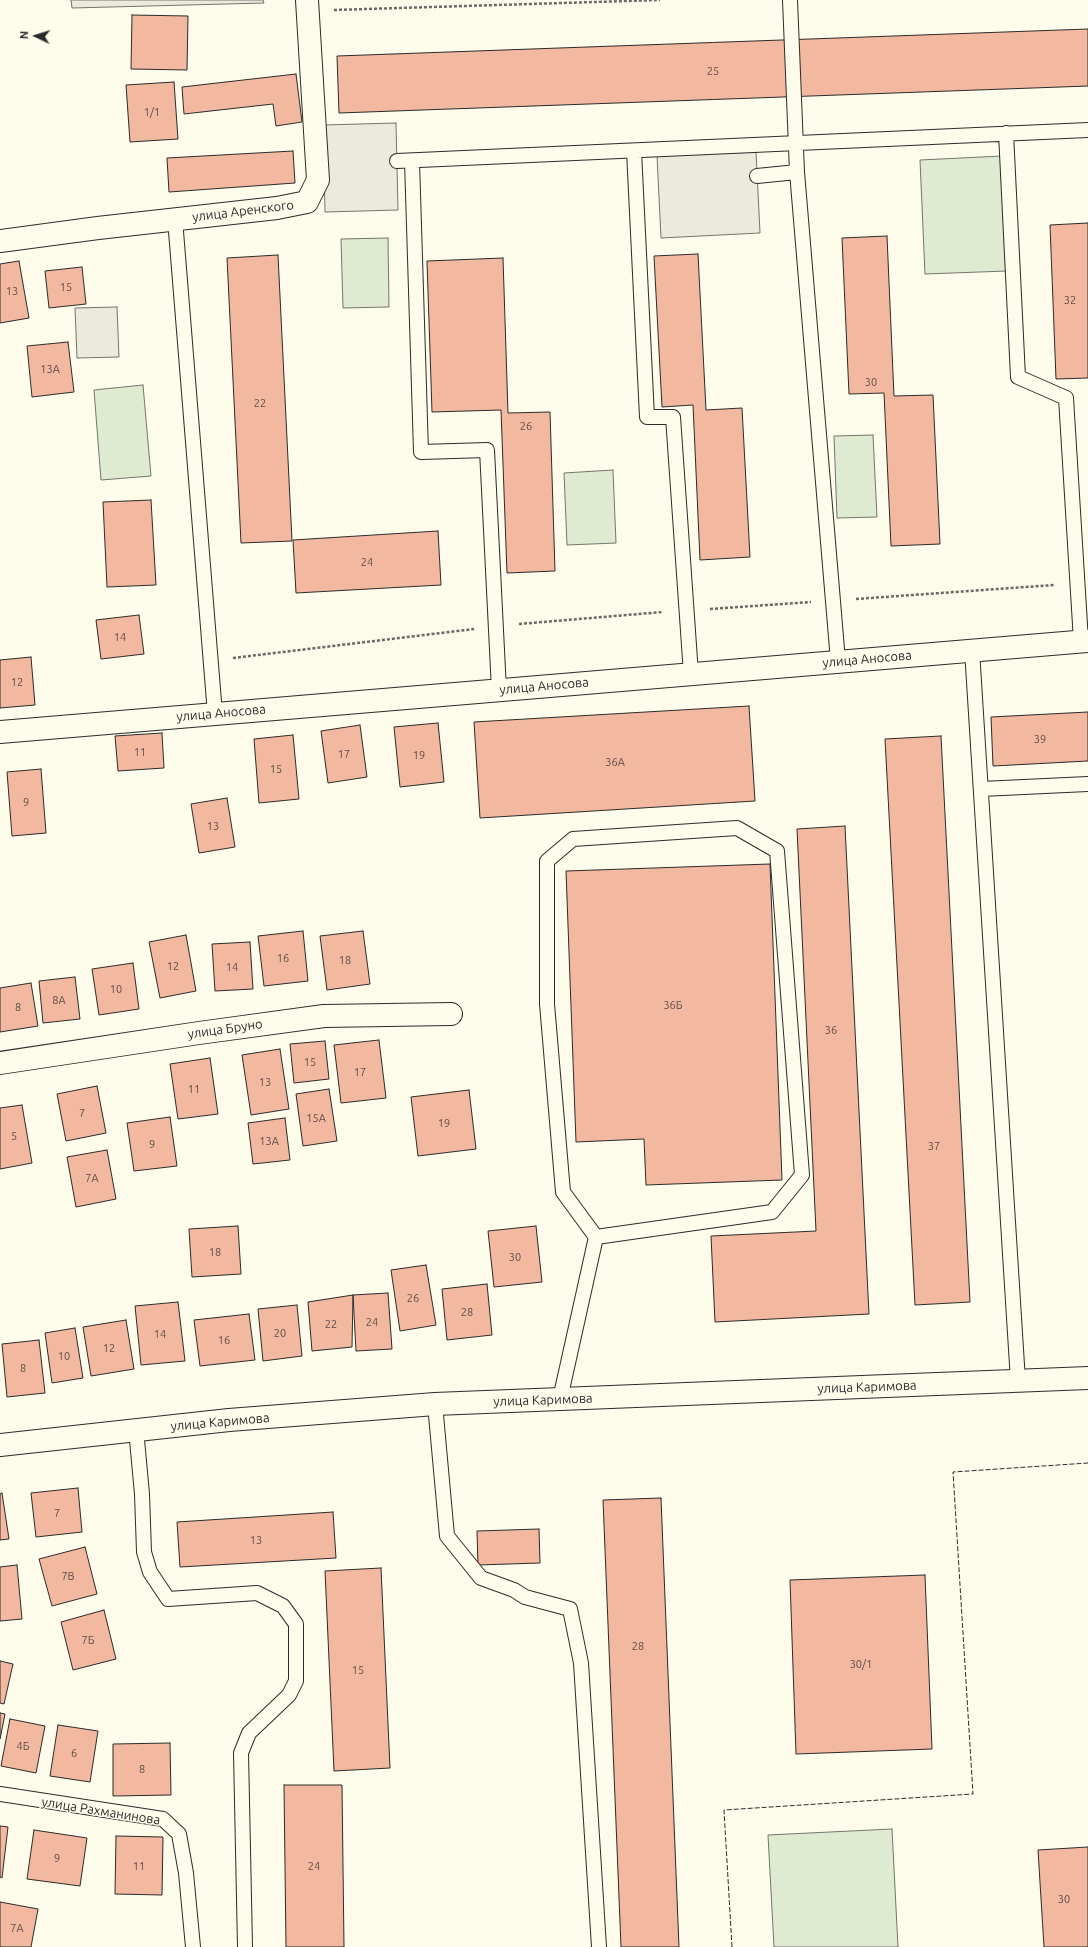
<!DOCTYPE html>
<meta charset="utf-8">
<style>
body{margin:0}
#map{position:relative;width:1088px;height:1947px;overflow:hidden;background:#fdfbea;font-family:Ubuntu,sans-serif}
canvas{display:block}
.north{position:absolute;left:16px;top:16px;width:40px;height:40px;-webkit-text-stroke:3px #fdfbea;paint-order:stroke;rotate:274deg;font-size:11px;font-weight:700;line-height:16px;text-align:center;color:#2b2b2b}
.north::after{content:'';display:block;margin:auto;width:14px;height:18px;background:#2b2b2b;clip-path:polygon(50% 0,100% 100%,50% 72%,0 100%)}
</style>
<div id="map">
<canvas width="1088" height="1947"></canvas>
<div class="north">N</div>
</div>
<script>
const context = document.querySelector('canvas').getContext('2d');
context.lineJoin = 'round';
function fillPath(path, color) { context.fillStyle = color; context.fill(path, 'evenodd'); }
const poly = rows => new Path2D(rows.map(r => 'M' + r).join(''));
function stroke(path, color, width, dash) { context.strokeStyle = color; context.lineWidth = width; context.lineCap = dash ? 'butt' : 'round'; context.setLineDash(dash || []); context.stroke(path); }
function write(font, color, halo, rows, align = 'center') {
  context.font = font + ' Ubuntu,sans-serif'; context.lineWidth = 3; context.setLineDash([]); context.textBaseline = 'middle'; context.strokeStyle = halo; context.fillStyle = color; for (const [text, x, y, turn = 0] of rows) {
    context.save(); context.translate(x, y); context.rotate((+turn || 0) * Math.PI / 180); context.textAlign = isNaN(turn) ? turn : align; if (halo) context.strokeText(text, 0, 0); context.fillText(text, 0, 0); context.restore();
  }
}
const green = poly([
 [1002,156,1007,271,925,274,920,160,1002,156],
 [388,238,389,307,343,308,341,239,388,238],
 [143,385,151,476,101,480,94,390,143,385],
 [873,435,877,517,837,518,834,436,873,435],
 [613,470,616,543,567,545,564,473,613,470],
 [892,1829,898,1947,774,1947,768,1835,892,1829]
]);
const parking = poly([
 [71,0,263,0,264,3,72,8,71,0],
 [396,123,398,210,325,212,323,125,396,123],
 [756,151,760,233,661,238,657,156,756,151],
 [117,307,119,357,77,358,75,308,117,307]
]);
const building = poly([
 [132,15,188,16,187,70,131,69,132,15],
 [1088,29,1088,86,339,113,337,56,1088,29],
 [296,74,302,122,276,126,273,104,184,114,182,87,296,74],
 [174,82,178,139,130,142,126,85,174,82],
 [293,151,295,183,169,192,167,158,293,151],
 [1088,223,1088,378,1056,379,1050,225,1088,223],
 [887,236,894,396,933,395,940,544,891,546,884,393,849,394,842,238,887,236],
 [698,254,706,410,742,408,750,557,700,560,693,405,662,407,654,256,698,254],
 [278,255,292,541,241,543,227,258,278,255],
 [503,258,508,413,550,412,555,571,507,573,501,410,432,412,427,261,503,258],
 [19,261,29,318,0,323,0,264,19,261],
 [82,267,86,304,49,308,45,271,82,267],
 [68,342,74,392,32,397,27,346,68,342],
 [151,500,156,585,107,587,103,502,151,500],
 [438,531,441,585,296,593,293,540,438,531],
 [139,615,144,654,101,659,96,620,139,615],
 [31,657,35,705,0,708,0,660,31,657],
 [749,706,755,801,480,818,474,722,749,706],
 [1088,712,1088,761,993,766,991,717,1088,712],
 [438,723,444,782,400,787,394,727,438,723],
 [360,725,367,777,328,783,321,731,360,725],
 [162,733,164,768,118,771,115,736,162,733],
 [293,735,299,799,259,803,254,739,293,735],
 [941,736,970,1302,915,1305,885,739,941,736],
 [41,769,46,833,12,836,7,772,41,769],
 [227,798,235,847,199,853,191,804,227,798],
 [845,826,869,1314,715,1322,711,1236,816,1231,797,829,845,826],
 [770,864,782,1180,646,1185,644,1139,576,1142,566,871,770,864],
 [303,931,308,981,264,986,258,936,303,931],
 [363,931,370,984,327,990,320,936,363,931],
 [186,935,196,991,160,998,149,942,186,935],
 [250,942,253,989,215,991,212,944,250,942],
 [133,963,139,1009,99,1015,92,969,133,963],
 [75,977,80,1019,43,1023,39,981,75,977],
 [31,983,38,1026,0,1032,0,988,31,983],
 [379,1040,386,1098,341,1103,334,1045,379,1040],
 [325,1041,329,1079,294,1083,290,1044,325,1041],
 [280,1049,289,1109,251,1115,242,1055,280,1049],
 [210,1058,218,1114,178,1119,170,1064,210,1058],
 [97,1086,106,1133,66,1141,57,1094,97,1086],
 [329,1089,337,1141,303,1146,296,1094,329,1089],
 [469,1090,476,1149,418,1156,411,1097,469,1090],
 [22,1105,32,1163,0,1169,0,1108,22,1105],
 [170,1117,177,1166,134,1171,127,1123,170,1117],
 [285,1118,290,1160,253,1164,248,1123,285,1118],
 [107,1150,116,1199,76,1207,67,1157,107,1150],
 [238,1226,241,1274,192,1277,189,1229,238,1226],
 [536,1226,542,1282,494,1287,488,1231,536,1226],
 [426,1265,436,1325,400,1331,391,1270,426,1265],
 [487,1284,492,1335,447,1340,442,1289,487,1284],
 [388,1293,392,1349,356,1351,353,1295,388,1293],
 [353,1295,352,1347,312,1351,308,1302,353,1295],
 [178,1302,185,1361,141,1365,135,1306,178,1302],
 [297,1305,302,1356,263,1361,258,1309,297,1305],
 [249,1314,255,1360,200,1366,194,1320,249,1314],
 [126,1320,134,1369,91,1376,83,1327,126,1320],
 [75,1328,83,1378,52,1383,45,1333,75,1328],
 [39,1340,45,1393,7,1397,2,1344,39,1340],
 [78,1488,82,1532,36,1537,31,1493,78,1488],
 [2,1493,9,1539,0,1540,0,1494,2,1493],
 [661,1498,679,1947,621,1947,603,1500,661,1498],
 [333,1512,336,1558,180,1567,177,1522,333,1512],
 [539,1529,540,1563,478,1565,477,1531,539,1529],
 [85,1547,97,1594,52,1606,39,1559,85,1547],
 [17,1565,22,1619,0,1621,0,1567,17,1565],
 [381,1568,390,1768,334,1771,325,1571,381,1568],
 [925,1575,932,1749,796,1754,790,1580,925,1575],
 [104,1610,116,1659,73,1670,61,1622,104,1610],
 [0,1661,13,1664,4,1704,0,1703,0,1661],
 [0,1713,5,1714,0,1739,0,1713],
 [10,1719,45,1726,36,1773,1,1766,10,1719],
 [58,1725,98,1731,90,1782,50,1776,58,1725],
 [170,1743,171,1795,113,1796,113,1744,170,1743],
 [284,1785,342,1785,344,1947,286,1947,284,1785],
 [0,1826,8,1827,2,1878,0,1877,0,1826],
 [34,1830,87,1838,80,1886,27,1879,34,1830],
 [116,1836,163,1837,162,1895,115,1894,116,1836],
 [1088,1847,1088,1947,1044,1947,1038,1850,1088,1847],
 [0,1902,38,1909,31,1947,0,1947,0,1902]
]);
const path = poly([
 [334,10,660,0],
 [856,599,1054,585],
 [710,609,811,602],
 [519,624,663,612],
 [233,658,474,629]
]);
const lane = poly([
 [790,0,797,172,838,661],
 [1006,133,1018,377,1066,398,1081,641],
 [634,151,647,417,673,417,691,674],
 [397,161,1088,130],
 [412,161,421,452,487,450,499,690],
 [757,176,797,172],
 [175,219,215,714],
 [972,650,1018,1381],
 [981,789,1088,784],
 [560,1399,596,1237,563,1192,547,1004,547,861,573,839,737,828,777,851,802,1175,772,1212,596,1237],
 [435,1404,447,1536,481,1578,514,1590,525,1597,570,1609,581,1663,599,1947],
 [136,1429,142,1494,144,1552,150,1572,168,1599,257,1593,283,1606,296,1624,296,1681,289,1695,249,1733,241,1753,245,1947],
 [0,1794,163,1819,179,1834,186,1873,193,1947]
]);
const street = poly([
 [0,241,98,228,277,208,307,202,318,180,307,0],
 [0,732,1088,641],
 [0,1063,199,1033,324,1016,451,1014]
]);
const secondary = poly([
 [0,1445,229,1420,435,1404,1088,1378]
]);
const fence = poly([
 [732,1947,724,1810,973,1794,953,1472,1088,1463]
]);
const numberNames = [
 ["25",713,71],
 ["1/1",152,112],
 ["15",66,287],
 ["13",12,291],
 ["32",1070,300],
 ["13А",50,369],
 ["30",871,382],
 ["22",260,403],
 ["26",526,426],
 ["24",367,562],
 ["14",120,637],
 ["12",17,682],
 ["39",1040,739],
 ["11",140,752],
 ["17",344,754],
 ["19",419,755],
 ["36А",615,762],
 ["15",276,769],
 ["9",26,802],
 ["13",213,826],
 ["16",283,958],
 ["18",345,960],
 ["12",173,966],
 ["14",232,967],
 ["10",116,989],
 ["8А",59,1000],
 ["36Б",673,1005],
 ["8",18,1007],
 ["36",831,1030],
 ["15",310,1062],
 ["17",360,1072],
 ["13",265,1082],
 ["11",194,1089],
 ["7",82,1113],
 ["15А",316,1118],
 ["19",444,1123],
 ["5",14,1136],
 ["13А",269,1141],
 ["9",152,1144],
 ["37",934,1146],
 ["7А",92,1178],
 ["18",215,1252],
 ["30",515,1257],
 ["26",413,1298],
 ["28",467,1312],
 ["24",372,1322],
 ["22",331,1324],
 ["20",280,1333],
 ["14",160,1334],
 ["16",224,1340],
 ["12",109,1348],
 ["10",64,1356],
 ["8",23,1368],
 ["7",57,1513],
 ["13",256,1540],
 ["7В",68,1576],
 ["7Б",88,1640],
 ["28",638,1646],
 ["30/1",861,1664],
 ["15",358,1670],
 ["4Б",23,1746],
 ["6",74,1753],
 ["8",142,1769],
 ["9",57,1858],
 ["11",139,1866],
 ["24",314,1866],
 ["30",1064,1899],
 ["7А",17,1928]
];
const streetNames = [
 ["улица Аренского",243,211,-7],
 ["улица Аносова",867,659,-5],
 ["улица Аносова",544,686,-5],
 ["улица Аносова",221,713,-5],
 ["улица Бруно",225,1029,-8],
 ["улица Каримова",867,1387,-2],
 ["улица Каримова",543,1400,-2],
 ["улица Каримова",220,1422,-5],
 ["улица Рахманинова",101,1811,9]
];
fillPath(green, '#deebd1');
stroke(green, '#74746e', 1);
fillPath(parking, '#eceadb');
stroke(parking, '#74746e', 1);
fillPath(building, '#f2b8a0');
stroke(building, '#2b2b2b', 1);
stroke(lane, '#2b2b2b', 16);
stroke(street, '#2b2b2b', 24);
stroke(secondary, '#2b2b2b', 24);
stroke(path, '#6a6964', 2.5, [3, 2]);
stroke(lane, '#fdfbea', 14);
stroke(street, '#fdfbea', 22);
stroke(secondary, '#fdfbea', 22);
stroke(fence, '#2b2b2b', 1, [5, 2]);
write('11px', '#5d4e48', null, numberNames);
write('13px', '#2b2b2b', '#fdfbea', streetNames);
</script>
